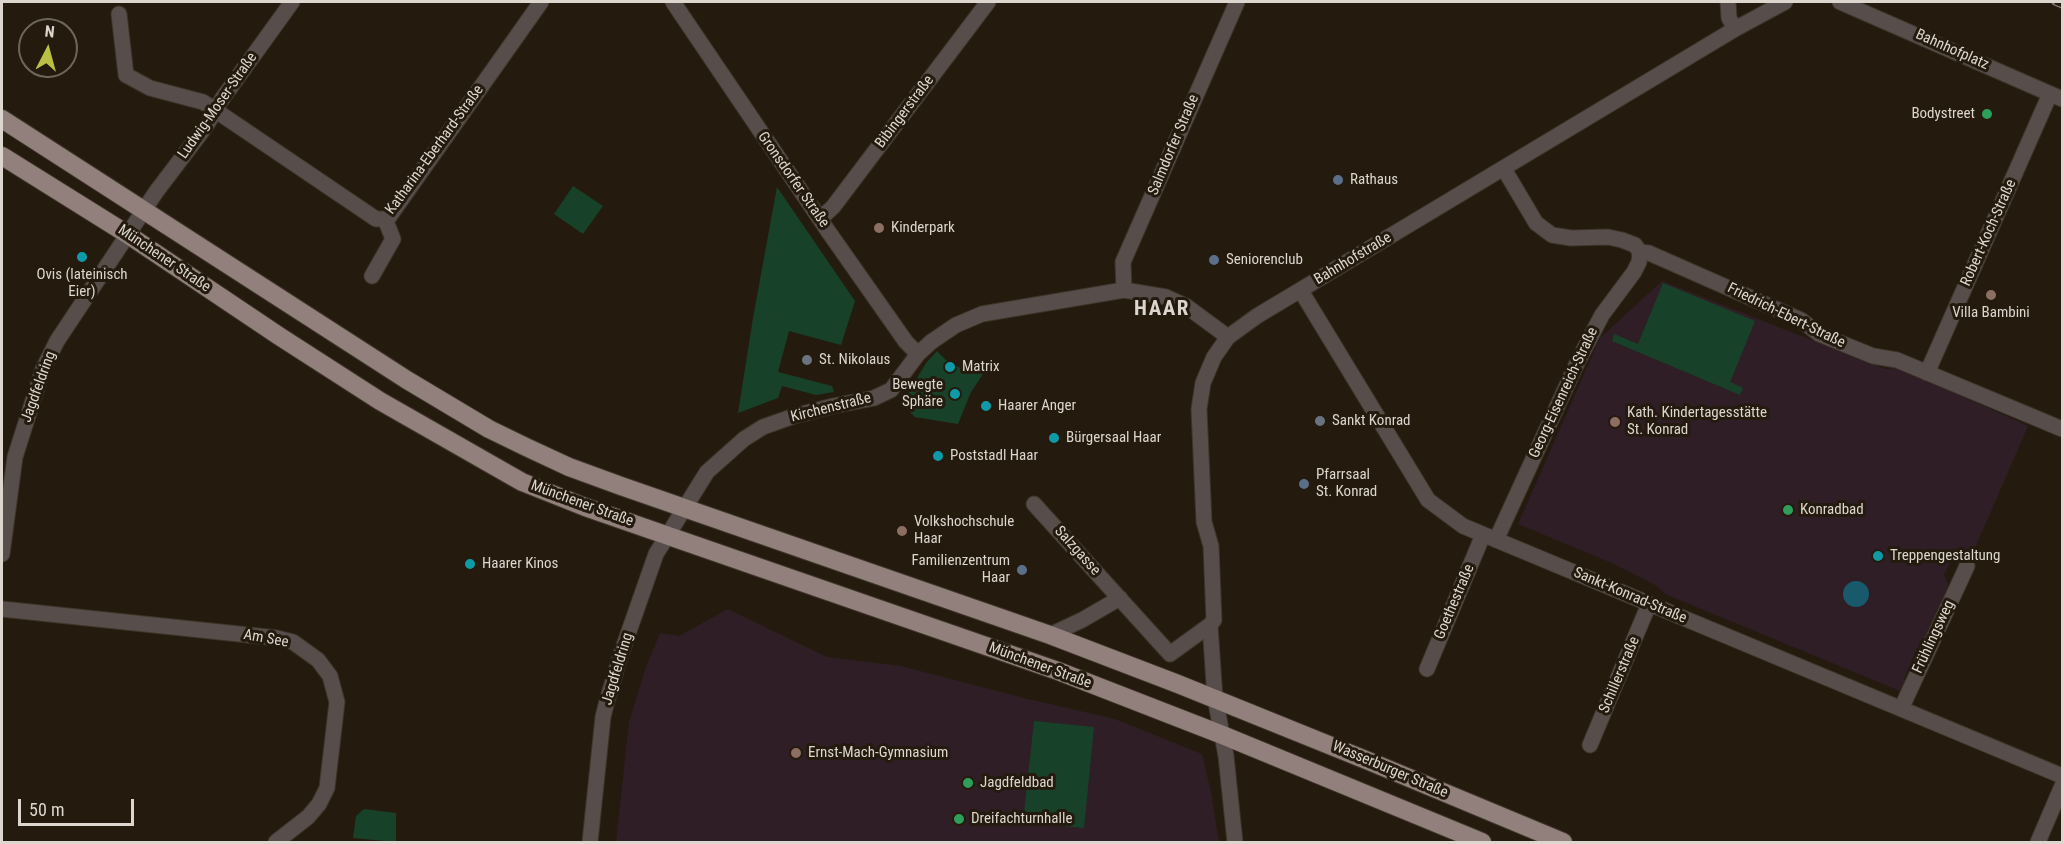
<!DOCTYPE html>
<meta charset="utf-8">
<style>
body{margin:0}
#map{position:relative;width:2064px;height:844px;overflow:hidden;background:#241b0e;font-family:"Roboto Condensed",sans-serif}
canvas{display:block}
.frame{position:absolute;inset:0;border:3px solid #dcd6ce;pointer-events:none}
.north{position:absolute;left:18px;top:18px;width:60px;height:60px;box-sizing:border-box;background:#241b0e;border:2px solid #6e665b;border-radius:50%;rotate:6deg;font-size:16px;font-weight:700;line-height:24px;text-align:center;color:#dcd6ce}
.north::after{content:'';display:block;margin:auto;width:21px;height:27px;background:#bbc045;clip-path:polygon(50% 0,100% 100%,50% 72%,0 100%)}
.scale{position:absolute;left:18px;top:799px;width:116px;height:27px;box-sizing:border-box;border:3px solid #dcd6ce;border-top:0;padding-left:8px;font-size:18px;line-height:21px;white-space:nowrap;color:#dcd6ce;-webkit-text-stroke:4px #241b0e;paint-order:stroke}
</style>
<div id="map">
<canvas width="2064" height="844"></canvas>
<div class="frame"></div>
<div class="north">N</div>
<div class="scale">50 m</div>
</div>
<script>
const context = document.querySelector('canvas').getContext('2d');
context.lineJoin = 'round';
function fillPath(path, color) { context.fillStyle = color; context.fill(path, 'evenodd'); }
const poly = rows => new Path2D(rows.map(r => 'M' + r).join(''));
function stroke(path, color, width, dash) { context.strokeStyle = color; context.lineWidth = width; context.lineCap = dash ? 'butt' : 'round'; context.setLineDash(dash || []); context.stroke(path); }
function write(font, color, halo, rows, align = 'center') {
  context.font = font + ' "Roboto Condensed",sans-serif'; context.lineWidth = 6; context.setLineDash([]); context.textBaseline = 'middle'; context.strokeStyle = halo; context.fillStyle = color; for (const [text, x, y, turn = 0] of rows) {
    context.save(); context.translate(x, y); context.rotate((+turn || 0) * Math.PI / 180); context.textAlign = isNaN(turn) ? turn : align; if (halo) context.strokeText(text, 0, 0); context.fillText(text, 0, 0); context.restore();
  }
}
const education = poly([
 [1662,281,1885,369,1900,368,2028,426,1969,562,1963,560,1960,565,1951,561,1944,575,1950,589,1925,646,1917,648,1904,679,1908,685,1905,693,1665,594,1657,586,1614,564,1518,524,1600,338],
 [728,609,827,657,901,666,1024,698,1115,719,1202,754,1211,792,1219,842,616,842,629,722,645,670,660,633,679,636]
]);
const green = poly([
 [573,186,603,206,583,234,554,214],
 [777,187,855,301,841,345,789,331,778,372,832,386,834,392,816,395,782,386,778,398,738,413,753,318],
 [1663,283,1755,321,1730,382,1743,388,1740,395,1612,341,1614,334,1638,344],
 [937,351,946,360,958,367,983,374,971,392,958,424,915,417,902,404,926,363],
 [1034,721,1094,727,1084,828,1023,822],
 [364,809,396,813,396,842,353,838,356,816]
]);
const water = poly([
 '1843 594a13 13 0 1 1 26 0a13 13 0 1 1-26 0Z'
]);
const minor = poly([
 [673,2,828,231,906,342,918,354],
 [1728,2,1729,18,1735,29],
 [1840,2,2062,99],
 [119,14,126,75,150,88,203,102,376,219,385,219,389,217,541,2],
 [1504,169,1536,223,1552,235,1571,238,1608,237,1622,240,1635,245,1640,252,1649,253,1801,320,1819,334,1873,356,1897,360,2062,429],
 [820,219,833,207,988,2],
 [372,276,393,239,385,219],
 [1124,290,1123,262,1237,2],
 [1301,291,1428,500,1463,526,2062,776],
 [1927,373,2050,94],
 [1034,504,1170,654],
 [1496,540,1578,361,1602,315,1634,272,1639,262,1640,252],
 [2,554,15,457,43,369,57,341,156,192,206,126,222,99,292,2],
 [2,609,277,638,293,642,318,660,330,676,337,702,327,788,319,804,308,817,276,842],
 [1050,635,1082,620,1120,598],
 [1170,654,1210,625],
 [1427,669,1483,535],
 [1901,709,1967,566],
 [1590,745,1649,604],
 [590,842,603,717,607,701,621,654,656,554,707,472,744,439,763,427,794,416,833,406,874,398,891,390,918,354,931,342,956,325,982,314,1124,290,1166,297,1186,306,1228,337],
 [1235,842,1226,756,1215,698,1210,625,1214,620,1211,546,1204,522,1199,409,1203,383,1214,357,1228,337,1257,316,1735,29,1785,2],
 [2038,842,2062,786]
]);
const major = poly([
 [2,119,407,380,489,429,526,447,569,467,621,486,1050,635,1178,684,1371,762,1563,842],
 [2,156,127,234,279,336,380,401,522,482,585,507,1058,671,1220,734,1482,842]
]);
const rail = poly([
 [2055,2,2062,5]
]);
const markers = [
 [1987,114,6,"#2e9e5b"],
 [1338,180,6,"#5c6f8a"],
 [879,228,6,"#8d6e63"],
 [82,257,6,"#0f9aa8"],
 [1214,260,6,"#5c6f8a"],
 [1991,295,6,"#8d6e63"],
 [807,360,6,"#6b7280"],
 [950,367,6,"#0f9aa8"],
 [955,394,6,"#0f9aa8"],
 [986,406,6,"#0f9aa8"],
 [1320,421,6,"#6b7280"],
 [1615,422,6,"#8d6e63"],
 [1054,438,6,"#0f9aa8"],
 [938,456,6,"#0f9aa8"],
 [1304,484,6,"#5c6f8a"],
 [1788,510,6,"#2e9e5b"],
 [902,531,6,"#8d6e63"],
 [1878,556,6,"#0f9aa8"],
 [470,564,6,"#0f9aa8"],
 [1022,570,6,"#5c6f8a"],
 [796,753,6,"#8d6e63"],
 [968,783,6,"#2e9e5b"],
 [959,819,6,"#2e9e5b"]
];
const streetNames = [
 ["Bahnhofplatz",1952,50,24],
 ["Ludwig-Moser-Straße",218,106,-55],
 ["Bibingerstraße",905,112,-53],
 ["Salmdorfer Straße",1174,145,-67],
 ["Katharina-Eberhard-Straße",435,150,-54],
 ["Gronsdorfer Straße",793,180,55],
 ["Robert-Koch-Straße",1989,233,-66],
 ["Münchener Straße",164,259,34],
 ["Bahnhofstraße",1353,259,-31],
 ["Friedrich-Ebert-Straße",1786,316,26],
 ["Jagdfeldring",39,387,-70],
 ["Georg-Eisenreich-Straße",1564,393,-65],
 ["Kirchenstraße",831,408,-14],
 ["Münchener Straße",582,504,20],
 ["Salzgasse",1077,551,48],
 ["Sankt-Konrad-Straße",1630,596,23],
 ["Goethestraße",1455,602,-67],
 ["Frühlingsweg",1934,637,-65],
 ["Am See",266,639,10],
 ["Münchener Straße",1040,666,20],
 ["Jagdfeldring",618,669,-73],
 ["Schillerstraße",1620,675,-67],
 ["Wasserburger Straße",1390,770,23]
];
const poiNames = [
 ["Bodystreet",1975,114,"right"],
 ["Rathaus",1350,180],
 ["Kinderpark",891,228],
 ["Seniorenclub",1226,260],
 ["Ovis (lateinisch",82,275,"center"],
 ["Eier)",82,292,"center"],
 ["Villa Bambini",1991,313,"center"],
 ["St. Nikolaus",819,360],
 ["Matrix",962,367],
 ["Bewegte",943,385,"right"],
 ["Sphäre",943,402,"right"],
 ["Haarer Anger",998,406],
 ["Kath. Kindertagesstätte",1627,413],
 ["St. Konrad",1627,430],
 ["Sankt Konrad",1332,421],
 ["Bürgersaal Haar",1066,438],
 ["Poststadl Haar",950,456],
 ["Pfarrsaal",1316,475],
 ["St. Konrad",1316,492],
 ["Konradbad",1800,510],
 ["Volkshochschule",914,522],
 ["Haar",914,539],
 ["Treppengestaltung",1890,556],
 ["Familienzentrum",1010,561,"right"],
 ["Haar",1010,578,"right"],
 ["Haarer Kinos",482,564],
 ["Ernst-Mach-Gymnasium",808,753],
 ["Jagdfeldbad",980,783],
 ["Dreifachturnhalle",971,819]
];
const districtNames = [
 ["HAAR",1162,310]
];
fillPath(education, '#2f1e26');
fillPath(green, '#174229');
fillPath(water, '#185a6c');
stroke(minor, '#3e3529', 17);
stroke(major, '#3e3529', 20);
stroke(minor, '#574e4c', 15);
stroke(major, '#91807b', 18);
stroke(rail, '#827a70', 7);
stroke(rail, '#241b0e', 4.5, [14]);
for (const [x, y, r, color] of markers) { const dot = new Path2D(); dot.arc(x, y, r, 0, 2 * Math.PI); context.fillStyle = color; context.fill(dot); stroke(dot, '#241b0e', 2); }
write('15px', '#dcd6ce', '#241b0e', streetNames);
write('15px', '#dcd6ce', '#241b0e', poiNames, 'left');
context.letterSpacing = '1.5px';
write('bold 21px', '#dcd6ce', '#241b0e', districtNames);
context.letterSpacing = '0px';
</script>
